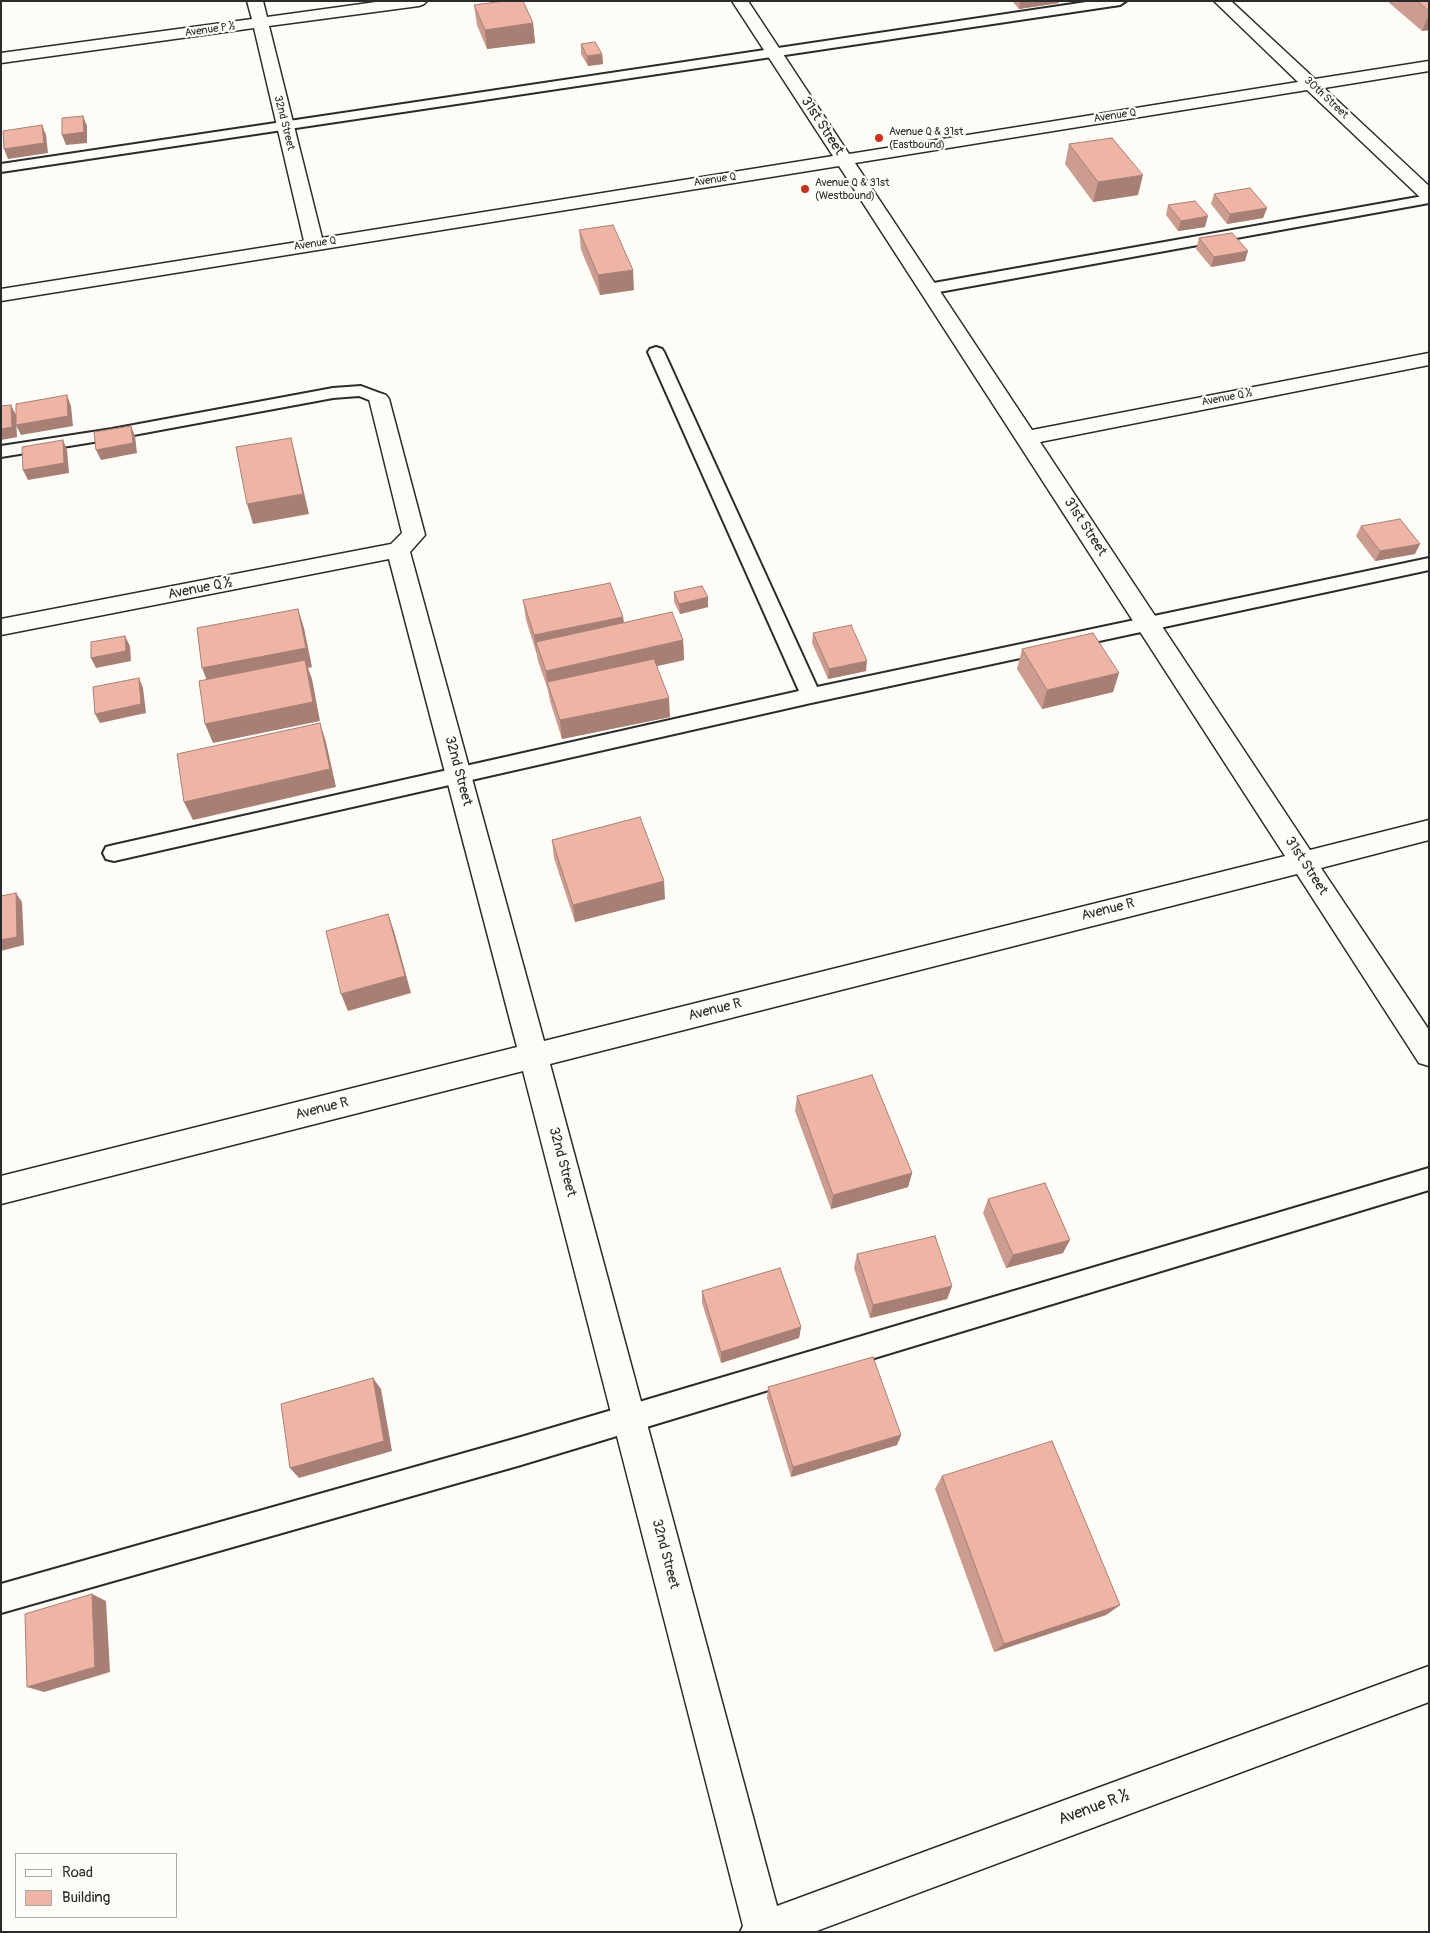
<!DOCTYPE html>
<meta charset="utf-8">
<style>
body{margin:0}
#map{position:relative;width:1430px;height:1933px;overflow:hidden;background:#fdfcf7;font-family:Pangolin,sans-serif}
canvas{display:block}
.frame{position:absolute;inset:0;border:2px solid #2b2b2b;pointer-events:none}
.legend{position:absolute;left:15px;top:1853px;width:162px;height:65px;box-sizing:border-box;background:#fdfcf7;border:1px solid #a9a8a5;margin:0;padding:6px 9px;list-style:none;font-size:15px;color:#2b2b2b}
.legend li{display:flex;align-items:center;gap:10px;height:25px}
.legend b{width:25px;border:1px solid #a9a8a5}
</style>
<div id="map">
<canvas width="1430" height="1933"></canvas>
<div class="frame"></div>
<ul class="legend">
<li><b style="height:6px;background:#fdfcf7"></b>Road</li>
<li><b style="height:14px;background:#eeb5a7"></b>Building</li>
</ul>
</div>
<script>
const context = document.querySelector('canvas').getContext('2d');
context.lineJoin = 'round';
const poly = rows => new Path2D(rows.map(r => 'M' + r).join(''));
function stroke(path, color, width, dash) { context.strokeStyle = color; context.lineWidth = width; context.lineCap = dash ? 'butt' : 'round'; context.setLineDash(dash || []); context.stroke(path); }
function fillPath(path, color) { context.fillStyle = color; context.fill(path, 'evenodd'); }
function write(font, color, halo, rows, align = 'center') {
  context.font = font + ' Pangolin,sans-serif'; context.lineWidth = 4.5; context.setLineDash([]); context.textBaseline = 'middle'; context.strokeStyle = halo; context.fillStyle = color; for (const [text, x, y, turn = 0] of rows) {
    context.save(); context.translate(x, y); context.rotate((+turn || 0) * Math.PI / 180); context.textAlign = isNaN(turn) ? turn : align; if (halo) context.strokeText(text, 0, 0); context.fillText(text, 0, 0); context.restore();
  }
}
const lane = poly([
 [1093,1,1126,1,1120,5,1,172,1,164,1093,1],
 [1429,195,1429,203,928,294,922,292,920,289,922,286,928,284,1429,195],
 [656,347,662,349,664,352,817,687,1429,558,1429,570,811,703,114,861,106,859,103,853,106,847,114,845,799,691,648,352,650,349,656,347],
 [361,386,385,395,387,399,385,403,379,404,359,396,333,398,112,439,1,457,1,446,112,429,333,388,361,386],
 [1429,1168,1429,1190,521,1465,1,1613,1,1584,521,1437,1429,1168]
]);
const street = poly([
 [247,1,263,1,267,17,383,1,427,1,424,4,419,6,269,26,322,238,833,156,732,1,748,1,849,154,1298,82,1214,1,1231,1,1315,79,1429,61,1429,71,1324,88,1429,186,1429,201,1423,200,1307,90,855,163,1032,430,1429,353,1429,365,1040,442,1310,850,1429,820,1429,840,1321,868,1429,1030,1429,1066,1419,1063,1297,874,550,1064,777,1906,1429,1666,1429,1702,814,1932,740,1932,743,1926,523,1071,1,1204,1,1176,517,1047,389,559,1,635,1,619,391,544,402,533,369,399,372,395,379,393,386,395,389,399,425,535,410,552,544,1041,1285,856,839,166,1,301,1,289,304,241,254,28,1,63,1,53,252,19,247,1]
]);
const wall = poly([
 [1012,1,1059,1,1059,3,1019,9],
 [1387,1,1429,1,1429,30,1422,31],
 [474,5,533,23,535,43,487,49,477,25],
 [581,44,602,54,603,64,588,66,581,54],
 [1069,144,1138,195,1093,202,1065,164],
 [1214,194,1267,208,1263,218,1227,224,1211,204],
 [1168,205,1205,227,1178,231,1166,215],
 [579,230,634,290,600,295,581,250],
 [1199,238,1245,261,1211,267,1196,249],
 [1361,526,1415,554,1375,561,1356,536],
 [674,592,708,607,680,614,674,602],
 [523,600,623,617,624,622,683,640,684,660,657,666,670,717,562,739,550,701,548,690,538,661,537,655,526,620],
 [813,633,866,671,828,679,812,643],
 [1022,649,1119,673,1113,692,1042,709,1017,669],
 [552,840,665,899,575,922,554,858],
 [797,1096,912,1173,908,1187,831,1209,795,1111],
 [988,1199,1063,1253,1006,1268,983,1213],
 [857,1254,952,1286,947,1299,870,1318,854,1268],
 [702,1291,801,1327,799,1338,721,1363,702,1303],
 [768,1387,901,1435,897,1445,791,1477,767,1398],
 [942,1476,1120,1605,1106,1615,994,1652,935,1489]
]);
const shadedWall = poly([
 [1020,1,1059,1,1059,3,1019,9],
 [1429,14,1429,30,1422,31],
 [533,23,535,43,487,49,485,30],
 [602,54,603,64,588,66,587,56],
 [83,116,87,126,87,143,66,145,62,135],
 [42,125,46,135,48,153,8,159,4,149],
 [1143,175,1138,195,1093,202,1098,182],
 [1267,208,1263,218,1227,224,1230,214],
 [1208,216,1205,227,1178,231,1181,221],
 [1248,251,1245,261,1211,267,1214,257],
 [633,270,634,290,600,295,598,275],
 [67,395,71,406,73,426,21,435,16,425],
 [11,405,16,415,17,437,1,440,1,429],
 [131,426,135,436,137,453,101,460,96,450],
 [291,438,296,458,309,514,253,524,247,504],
 [63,440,67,450,69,473,28,480,23,470],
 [1420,544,1415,554,1375,561,1380,551],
 [708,597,708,607,680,614,679,604],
 [298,609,304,628,312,667,308,668,312,679,320,721,213,743,205,724,210,688,202,668],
 [623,617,625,636,536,642,537,655,534,635],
 [125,636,130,646,131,661,96,668,91,658],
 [683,640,684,660,550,690,547,682,548,690,546,671],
 [867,661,866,671,828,679,829,669],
 [1119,673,1113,692,1042,709,1047,690],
 [139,678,143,688,146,713,100,723,95,714],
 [669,698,670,717,562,739,560,720],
 [320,723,326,742,336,787,193,820,184,802],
 [664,881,665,899,575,922,573,905],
 [16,893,22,902,24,945,1,951,1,940],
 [388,914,394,931,411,993,348,1011,341,994],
 [912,1173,908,1187,831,1209,833,1195],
 [1070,1240,1063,1253,1006,1268,1013,1255],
 [952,1286,947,1299,870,1318,873,1305],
 [801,1327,799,1338,721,1363,721,1352],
 [373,1378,381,1389,392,1451,299,1478,290,1468],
 [901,1435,897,1445,791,1477,793,1467],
 [92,1594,106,1601,110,1672,44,1692,27,1687],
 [1120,1605,1106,1615,994,1652,1004,1644]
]);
const building = poly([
 [504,1,523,1,533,23,485,30,474,5,504,1],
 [1417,1,1429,1,1429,11,1417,1],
 [595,42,602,54,587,56,581,44,595,42],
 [83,116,84,132,62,135,62,118,83,116],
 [42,125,44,143,4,149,3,131,42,125],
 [1112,138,1143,175,1098,182,1069,144,1112,138],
 [1250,188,1267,208,1230,214,1214,194,1250,188],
 [1195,201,1208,216,1181,221,1168,205,1195,201],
 [613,225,633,270,598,275,579,230,613,225],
 [1232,233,1248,251,1214,257,1199,238,1232,233],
 [67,395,68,416,16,425,16,404,67,395],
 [11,405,12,427,1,429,1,406,11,405],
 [131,426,133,443,96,450,94,432,131,426],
 [291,438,303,494,247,504,236,447,291,438],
 [63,440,64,463,23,470,22,447,63,440],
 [1400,519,1420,544,1380,551,1361,526,1400,519],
 [610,583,623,617,534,635,523,600,610,583],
 [702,586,708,597,679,604,674,592,702,586],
 [298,609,306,648,202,668,197,628,298,609],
 [672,612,683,640,546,671,536,642,672,612],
 [851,625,867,661,829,669,813,633,851,625],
 [1093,633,1119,673,1047,690,1022,649,1093,633],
 [125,636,126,651,91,658,91,642,125,636],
 [654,659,669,698,560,720,547,682,654,659],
 [305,660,313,702,205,724,199,681,305,660],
 [139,678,141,704,95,714,93,687,139,678],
 [320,723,330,769,184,802,177,754,320,723],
 [640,817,664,881,573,905,552,840,640,817],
 [16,893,17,937,1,940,1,896,16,893],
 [388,914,405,976,341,994,326,931,388,914],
 [872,1075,912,1173,833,1195,797,1096,872,1075],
 [1045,1183,1070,1240,1013,1255,988,1199,1045,1183],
 [935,1236,952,1286,873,1305,857,1254,935,1236],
 [780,1268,801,1327,721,1352,702,1291,780,1268],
 [873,1357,901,1435,793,1467,768,1387,873,1357],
 [373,1378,384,1441,290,1468,281,1404,373,1378],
 [1052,1441,1120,1605,1004,1644,942,1476,1052,1441],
 [92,1594,95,1667,27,1687,25,1614,92,1594]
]);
const markers = [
 [879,138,5,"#c8321e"],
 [805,189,5,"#c8321e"]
];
const farStreetnames = [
 ["Avenue P ½",210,30,-8],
 ["30th Street",1326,98,43],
 ["Avenue Q",1115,116,-9],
 ["32nd Street",284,123,76],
 ["Avenue Q",715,180,-9],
 ["Avenue Q",315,244,-9],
 ["Avenue Q ½",1227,398,-11]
];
const farPoinames = [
 ["Avenue Q & 31st",889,132],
 ["(Eastbound)",889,145],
 ["Avenue Q & 31st",815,183],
 ["(Westbound)",815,196]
];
const streetNames = [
 ["31st Street",822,126,57],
 ["31st Street",1085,527,57],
 ["Avenue Q ½",200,589,-11],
 ["32nd Street",458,771,75],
 ["31st Street",1306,866,57],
 ["Avenue R",1108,910,-14],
 ["Avenue R",715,1010,-14],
 ["Avenue R",322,1109,-14],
 ["32nd Street",562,1162,75],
 ["32nd Street",665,1554,75]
];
const nearStreetnames = [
 ["Avenue R ½",1094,1808,-20]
];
stroke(lane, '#2b2b2b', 4);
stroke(street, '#2b2b2b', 3);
fillPath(lane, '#fdfcf7');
fillPath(street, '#fdfcf7');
fillPath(wall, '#cd9c90');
fillPath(shadedWall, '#a77f75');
fillPath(building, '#eeb5a7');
stroke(building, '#a77f75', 1);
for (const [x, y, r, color] of markers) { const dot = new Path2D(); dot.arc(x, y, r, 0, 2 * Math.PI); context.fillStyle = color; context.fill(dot); stroke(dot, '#fdfcf7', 2); }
write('11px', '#2b2b2b', '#fdfcf7', farStreetnames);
write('11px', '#2b2b2b', '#fdfcf7', farPoinames, 'left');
write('14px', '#2b2b2b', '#fdfcf7', streetNames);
write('16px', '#2b2b2b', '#fdfcf7', nearStreetnames);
</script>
